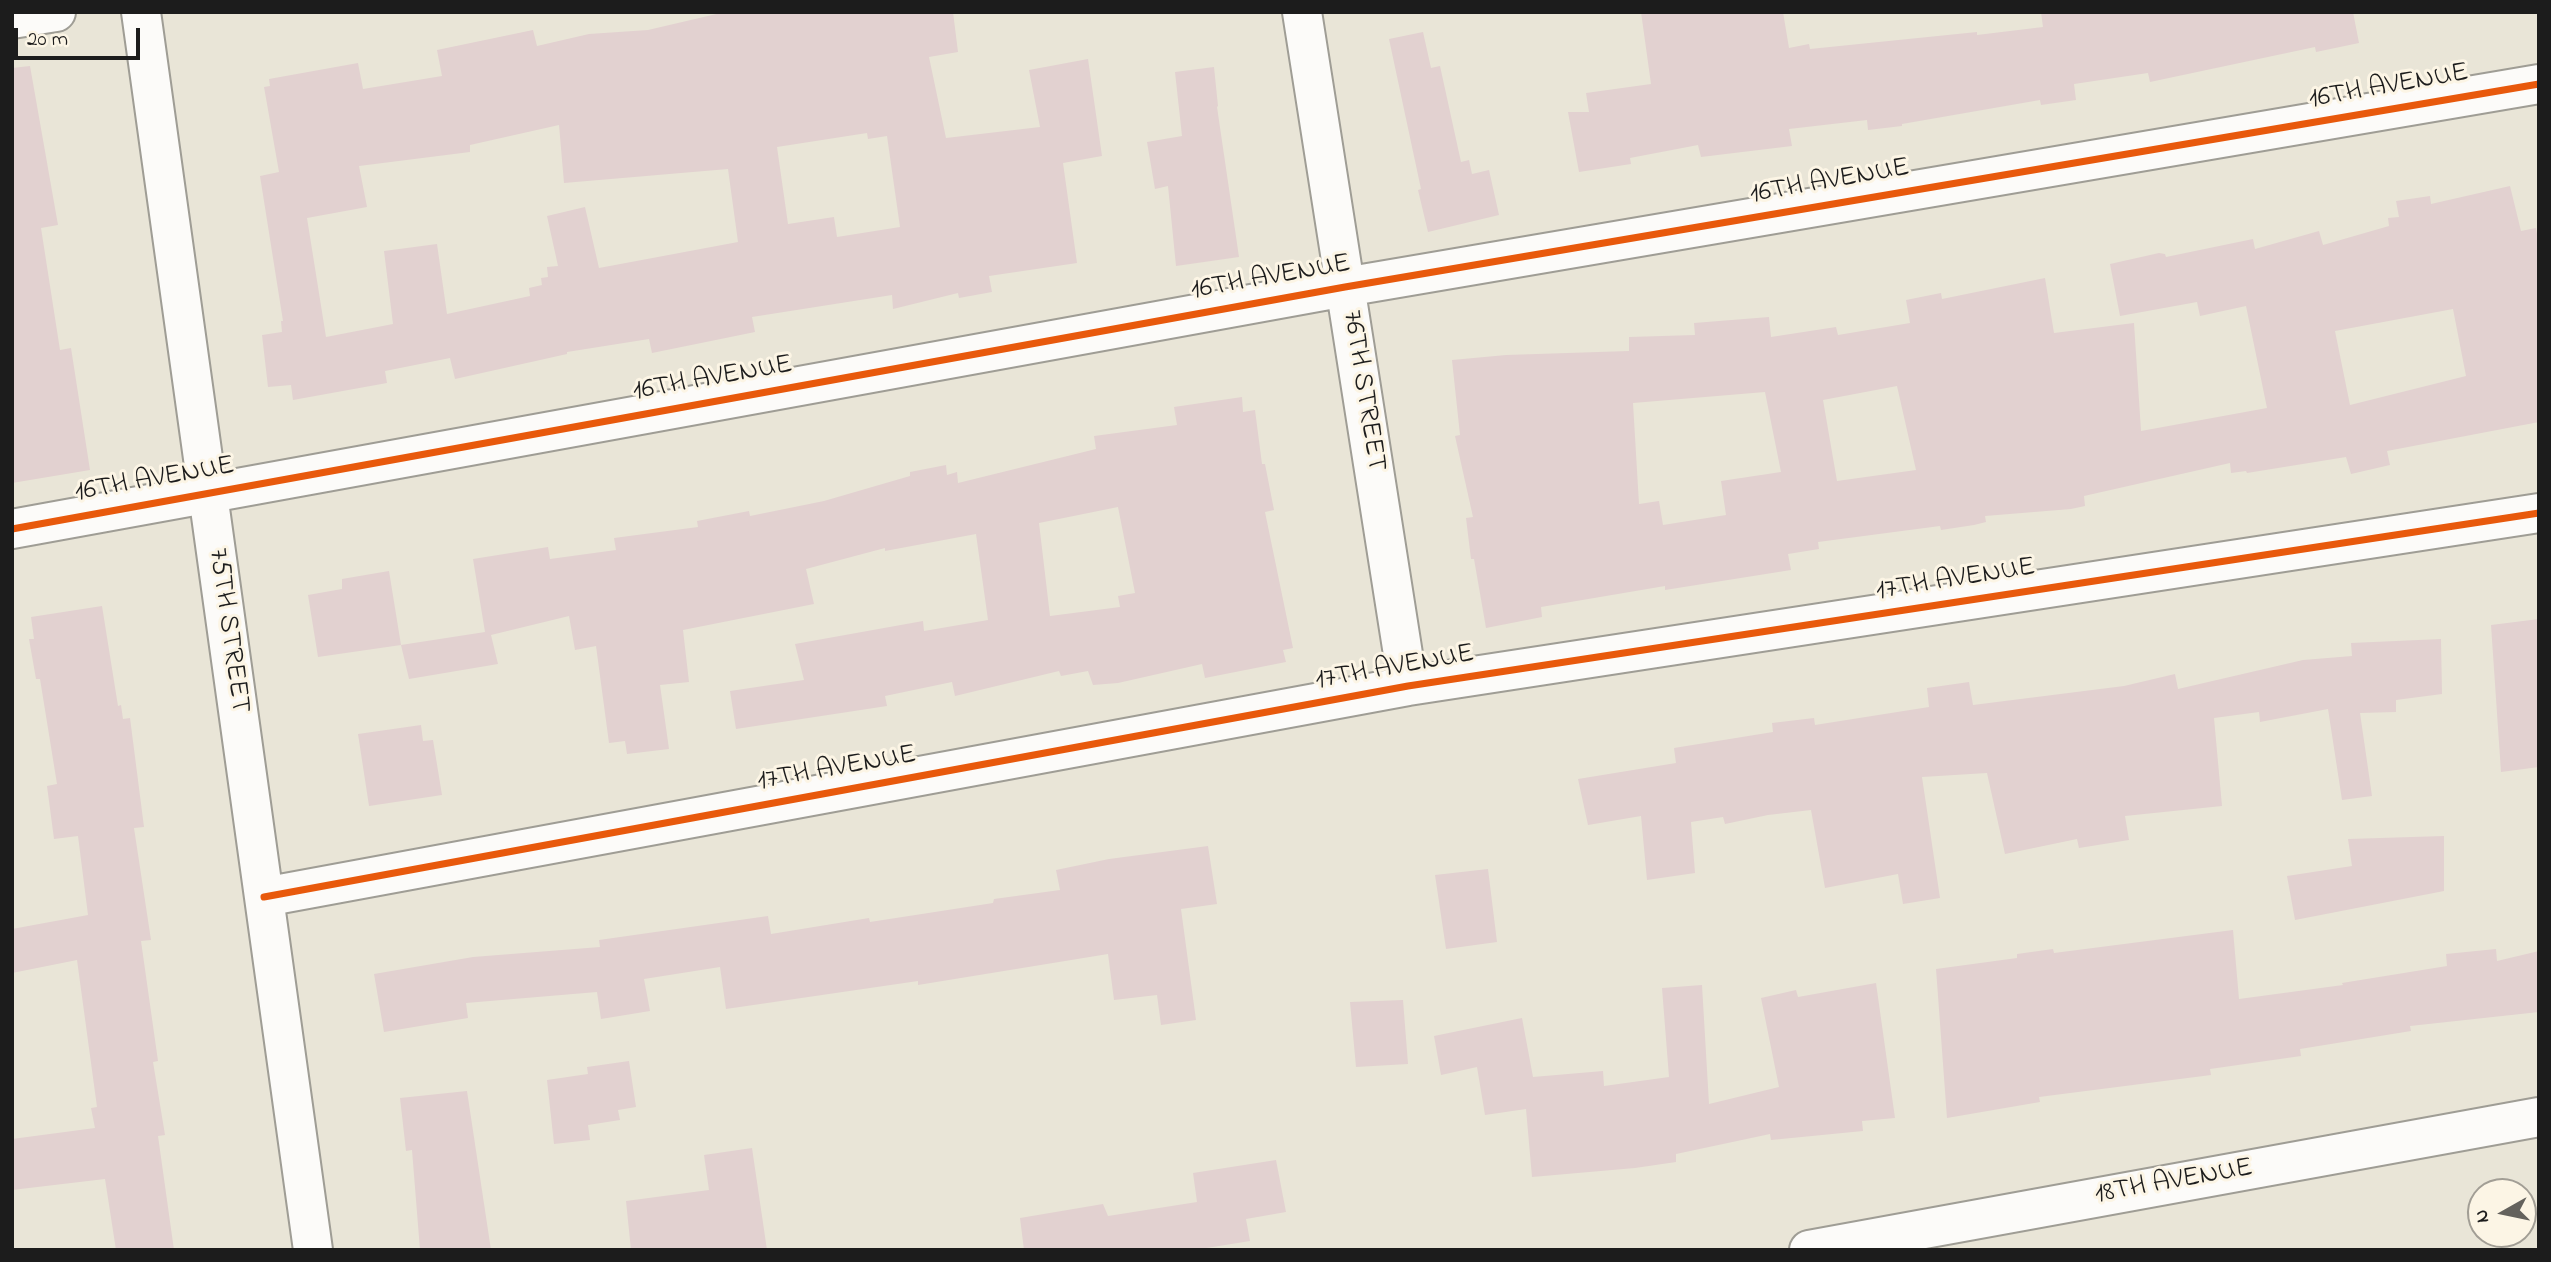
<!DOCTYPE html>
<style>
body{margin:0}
#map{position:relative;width:2551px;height:1262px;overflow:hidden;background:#e9e5d7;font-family:"Indie Flower",sans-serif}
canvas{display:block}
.frame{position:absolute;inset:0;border:14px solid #1c1c1c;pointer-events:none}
.north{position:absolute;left:2467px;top:1178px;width:70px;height:70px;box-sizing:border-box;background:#fcf5e5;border:2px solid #a29e95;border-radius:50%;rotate:261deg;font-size:19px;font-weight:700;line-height:28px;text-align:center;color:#1c1c1c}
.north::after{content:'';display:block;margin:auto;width:24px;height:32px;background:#64625d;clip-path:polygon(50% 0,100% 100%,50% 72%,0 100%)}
.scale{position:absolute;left:14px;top:28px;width:126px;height:32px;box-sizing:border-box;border:4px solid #1c1c1c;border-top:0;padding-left:9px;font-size:21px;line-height:24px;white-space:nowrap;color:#1c1c1c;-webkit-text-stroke:5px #fcf5e5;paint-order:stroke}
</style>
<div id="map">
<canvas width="2551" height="1262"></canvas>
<div class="frame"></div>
<div class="north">N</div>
<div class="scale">20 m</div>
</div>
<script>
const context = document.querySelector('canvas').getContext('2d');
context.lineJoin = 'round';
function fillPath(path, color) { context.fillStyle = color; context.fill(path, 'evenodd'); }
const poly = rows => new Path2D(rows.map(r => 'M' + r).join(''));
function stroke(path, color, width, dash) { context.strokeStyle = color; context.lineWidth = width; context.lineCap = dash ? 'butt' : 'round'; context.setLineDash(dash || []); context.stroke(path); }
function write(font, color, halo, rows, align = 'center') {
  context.font = font + ' "Indie Flower",sans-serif'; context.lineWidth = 6; context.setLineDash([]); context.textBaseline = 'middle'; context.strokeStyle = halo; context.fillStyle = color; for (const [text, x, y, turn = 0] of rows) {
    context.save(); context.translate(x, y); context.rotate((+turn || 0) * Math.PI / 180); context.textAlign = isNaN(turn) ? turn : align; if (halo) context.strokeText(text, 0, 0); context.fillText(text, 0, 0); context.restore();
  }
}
const building = poly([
 [725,12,953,12,958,52,929,57,946,138,1040,127,1029,70,1088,59,1102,156,1063,163,1077,263,989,276,992,292,959,298,958,293,893,309,892,295,752,317,755,332,652,353,649,339,567,352,567,354,455,379,450,358,385,371,387,383,293,400,291,385,268,387,262,335,282,332,281,321,283,321,260,176,279,172,264,87,270,86,269,79,358,63,363,89,442,76,437,50,533,30,537,46,589,34,648,30],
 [559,125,564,183,728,169,738,242,599,268,585,207,547,216,558,266,547,267,548,277,541,278,542,285,529,288,530,296,447,314,437,244,384,251,393,324,326,337,307,218,367,207,359,166,470,152,470,145],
 [867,133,868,139,887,136,900,227,837,237,834,217,788,224,777,147],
 [1641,12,1783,12,1789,48,1809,44,1810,49,1977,32,1977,35,2043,27,2041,12,2353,12,2359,43,2316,52,2315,47,2150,82,2148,73,2074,84,2076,100,2041,105,2040,100,1902,124,1902,126,1868,130,1867,120,1789,129,1792,146,1701,157,1698,145,1630,158,1631,164,1579,172,1568,112,1589,112,1586,93,1651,84],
 [1423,32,1431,68,1440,66,1461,162,1469,160,1472,174,1489,170,1499,215,1428,232,1418,190,1421,189,1389,39],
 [30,66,58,225,41,228,60,350,71,348,90,470,12,483,12,68],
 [1214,67,1218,106,1217,107,1239,257,1176,266,1168,186,1155,189,1147,142,1182,136,1175,72],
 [2510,186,2521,231,2536,228,2539,245,2539,422,2387,451,2390,465,2351,474,2346,457,2247,473,2246,471,2231,473,2230,463,2084,496,2085,506,2071,509,1985,516,1986,522,1974,525,1941,530,1940,526,1818,542,1819,549,1788,554,1791,570,1665,590,1665,586,1541,607,1542,617,1486,628,1474,559,1471,559,1466,518,1473,517,1455,436,1460,435,1452,360,1506,355,1629,351,1629,337,1695,335,1694,323,1769,317,1771,337,1836,327,1838,335,1910,323,1906,300,1941,293,1942,299,2045,278,2054,333,2134,323,2141,431,2267,408,2246,306,2200,316,2197,302,2120,316,2110,264,2159,253,2165,254,2166,257,2253,239,2255,249,2319,231,2323,245,2389,226,2388,218,2399,217,2396,201,2430,196,2431,204],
 [2453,309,2466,376,2350,405,2335,331],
 [1897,386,1916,470,1837,481,1823,400],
 [1765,392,1781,472,1721,481,1726,515,1663,525,1659,501,1639,504,1633,403],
 [1242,397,1243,412,1255,410,1262,464,1265,464,1274,510,1265,512,1293,648,1283,650,1286,662,1205,678,1202,664,1118,683,1093,685,1088,671,1061,676,1059,671,955,696,952,682,885,696,887,706,736,729,730,691,804,680,795,644,923,621,924,631,988,620,976,534,885,551,885,548,806,569,814,604,683,630,689,682,660,685,669,749,627,754,625,741,609,743,596,646,575,650,569,616,491,635,498,664,409,679,401,645,485,632,473,559,548,547,550,559,616,550,614,538,698,527,697,521,749,511,750,516,824,501,910,476,910,472,946,465,947,475,957,472,958,483,1096,449,1094,436,1177,425,1174,407],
 [1118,507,1135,593,1118,596,1120,607,1050,616,1039,523],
 [389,571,401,645,318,657,308,595,342,589,342,579],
 [102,606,118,706,121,705,123,719,130,718,144,827,134,828,151,940,141,941,158,1061,153,1062,165,1135,158,1136,174,1250,116,1250,105,1179,12,1190,12,1139,95,1128,91,1108,97,1107,77,960,12,973,12,929,88,915,78,836,54,839,47,786,57,784,40,679,36,679,29,639,34,639,31,617],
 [2539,619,2539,767,2501,772,2491,625],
 [2441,639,2442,694,2396,700,2396,712,2360,713,2372,796,2342,800,2328,709,2260,722,2259,712,2214,718,2222,806,2125,816,2129,840,2079,848,2077,839,2005,854,1987,773,1922,777,1940,898,1903,904,1898,874,1825,888,1811,810,1768,815,1725,824,1723,817,1691,822,1695,873,1647,880,1641,816,1588,825,1578,779,1676,763,1674,748,1773,732,1772,723,1814,718,1815,725,1929,707,1927,688,1969,682,1973,705,2124,686,2175,674,2178,689,2303,660,2352,656,2351,643],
 [421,725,423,741,433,740,442,795,369,806,358,734],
 [2444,836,2444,891,2295,920,2287,876,2352,866,2348,839],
 [1208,846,1217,904,1181,909,1196,1020,1161,1025,1157,995,1114,1000,1108,954,918,985,918,981,726,1009,720,967,644,979,650,1011,601,1019,597,992,466,1003,468,1018,384,1032,374,974,473,957,600,947,599,940,768,916,771,934,869,918,870,922,993,903,994,899,1060,890,1056,870,1109,859],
 [1488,869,1497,942,1446,949,1435,875],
 [2233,930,2239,999,2343,985,2342,983,2447,966,2446,954,2496,949,2497,961,2539,951,2539,1012,2410,1026,2411,1031,2300,1049,2301,1056,2210,1069,2211,1075,2039,1097,2040,1102,1947,1118,1936,969,2017,958,2017,954,2053,949,2054,953],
 [1876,983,1895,1118,1862,1121,1863,1131,1771,1140,1770,1134,1676,1154,1676,1162,1635,1168,1532,1177,1526,1109,1485,1115,1477,1067,1441,1075,1434,1036,1522,1018,1533,1077,1603,1071,1604,1086,1669,1077,1662,988,1702,985,1709,1104,1779,1087,1761,998,1796,990,1798,997],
 [1403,1000,1408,1064,1356,1067,1350,1002],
 [629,1061,636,1107,618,1110,620,1120,588,1125,590,1140,554,1144,547,1080,588,1074,587,1067],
 [467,1091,491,1250,420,1250,412,1150,406,1151,400,1098],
 [752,1148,767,1250,631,1250,626,1201,709,1190,704,1155],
 [1276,1160,1286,1212,1246,1219,1250,1241,1194,1250,1024,1250,1020,1218,1103,1204,1108,1216,1197,1202,1193,1173]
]);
const minor = poly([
 [141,12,313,1250],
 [1302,12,1408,686],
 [12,19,56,12],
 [12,529,1345,287,2539,84],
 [264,897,1408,686,2539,513],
 [1809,1250,2539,1117]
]);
const cycleway = poly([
 [12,529,1345,287,2539,84],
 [264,897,1408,686,2539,513]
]);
const streetNames = [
 ["16TH AVENUE",2389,88,-10],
 ["16TH AVENUE",1830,183,-10],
 ["16TH AVENUE",1271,279,-10],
 ["16TH AVENUE",713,380,-10],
 ["76TH STREET",1362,391,81],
 ["16TH AVENUE",155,481,-10],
 ["17TH AVENUE",1956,581,-9],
 ["75TH STREET",227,631,82],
 ["17TH AVENUE",1395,669,-10],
 ["17TH AVENUE",837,770,-10],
 ["18TH AVENUE",2174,1183,-10]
];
fillPath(building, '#e2d1d0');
stroke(minor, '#9f9d95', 42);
stroke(minor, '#fcfbf9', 38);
stroke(cycleway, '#e8590c', 7);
write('28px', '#1c1c1c', '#fcf5e5', streetNames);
</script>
